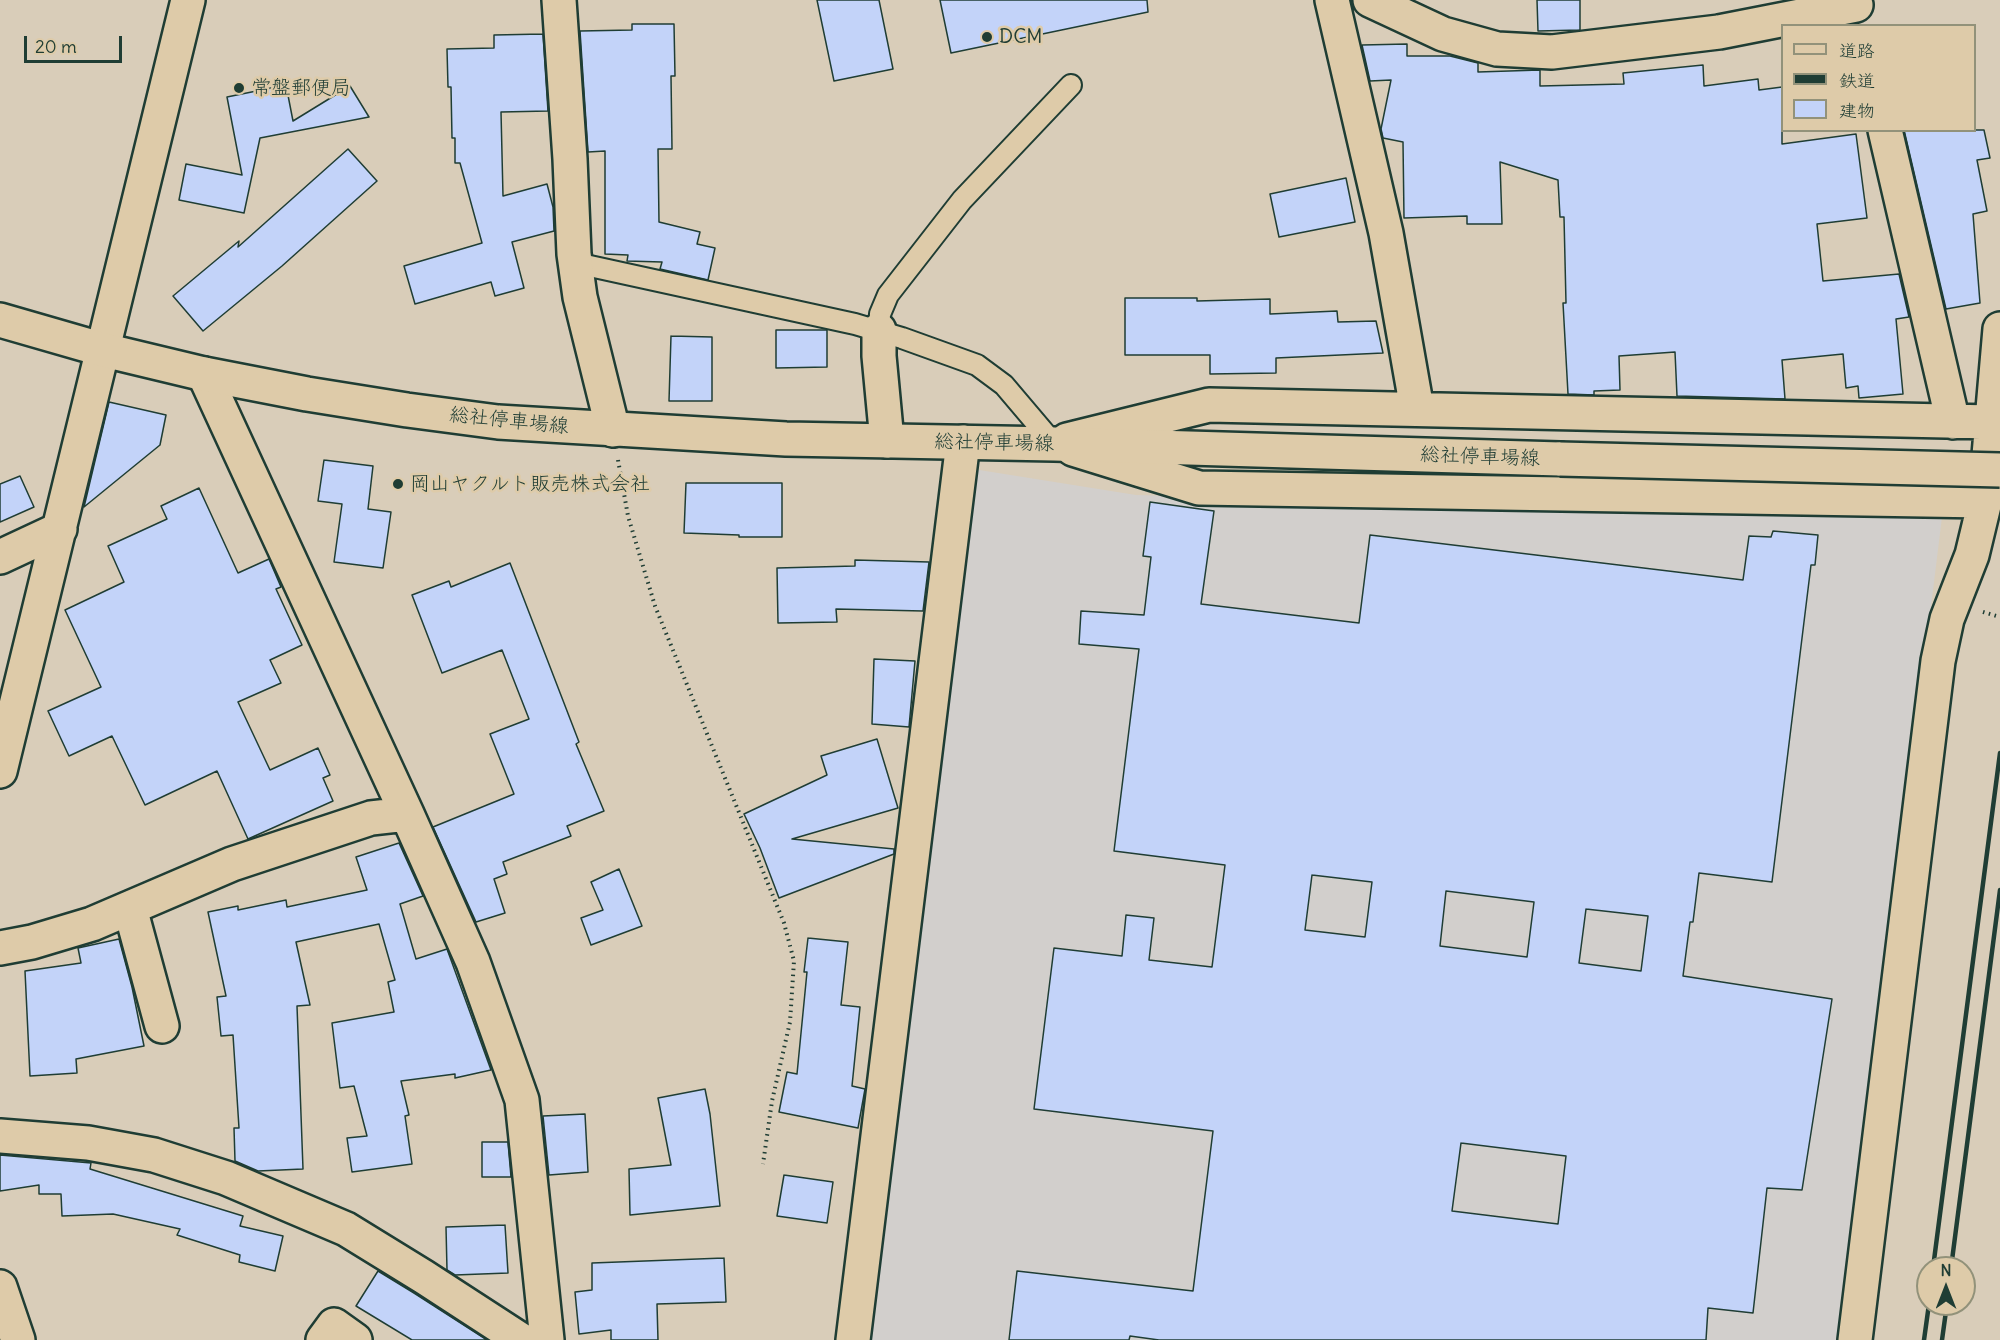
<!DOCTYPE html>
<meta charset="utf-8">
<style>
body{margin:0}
#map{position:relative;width:2000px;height:1340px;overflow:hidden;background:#d9cdb9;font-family:Delius,"Klee One",sans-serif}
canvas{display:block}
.legend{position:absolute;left:1781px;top:24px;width:195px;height:108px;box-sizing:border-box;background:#decba9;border:2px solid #92927a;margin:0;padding:8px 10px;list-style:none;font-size:18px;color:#1f3d34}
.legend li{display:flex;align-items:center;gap:12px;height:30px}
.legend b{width:30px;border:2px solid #92927a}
.north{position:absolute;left:1916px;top:1256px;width:60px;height:60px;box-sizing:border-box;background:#decba9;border:2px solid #92927a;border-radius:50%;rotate:0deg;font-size:16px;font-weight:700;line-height:24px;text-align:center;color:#1f3d34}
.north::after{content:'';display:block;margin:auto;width:21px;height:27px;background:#1f3d34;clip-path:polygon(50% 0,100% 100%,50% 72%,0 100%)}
.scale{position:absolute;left:24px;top:36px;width:98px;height:27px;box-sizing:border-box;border:3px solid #1f3d34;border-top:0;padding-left:8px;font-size:18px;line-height:21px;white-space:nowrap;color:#1f3d34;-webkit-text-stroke:4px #decba9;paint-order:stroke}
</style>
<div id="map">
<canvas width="2000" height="1340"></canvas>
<ul class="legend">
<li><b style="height:8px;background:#decba9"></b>道路</li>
<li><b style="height:8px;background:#1f3d34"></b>鉄道</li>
<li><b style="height:16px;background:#c3d3f9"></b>建物</li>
</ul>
<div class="north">N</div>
<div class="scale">20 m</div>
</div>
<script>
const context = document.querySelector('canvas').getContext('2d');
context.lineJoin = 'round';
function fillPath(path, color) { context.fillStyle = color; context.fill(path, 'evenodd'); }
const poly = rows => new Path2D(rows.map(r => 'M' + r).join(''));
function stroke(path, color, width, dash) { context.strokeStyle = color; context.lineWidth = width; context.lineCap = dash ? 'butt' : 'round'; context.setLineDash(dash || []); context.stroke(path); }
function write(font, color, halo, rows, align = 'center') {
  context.font = font + ' Delius,"Klee One",sans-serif'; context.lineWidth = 5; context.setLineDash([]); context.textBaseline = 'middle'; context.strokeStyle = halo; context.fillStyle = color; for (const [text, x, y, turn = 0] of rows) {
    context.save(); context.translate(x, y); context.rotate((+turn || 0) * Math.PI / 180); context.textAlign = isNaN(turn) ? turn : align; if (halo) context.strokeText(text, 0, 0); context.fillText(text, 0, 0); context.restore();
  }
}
const built = poly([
 [973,469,1136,495,1942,517,1841,1340,866,1340]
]);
const building = poly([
 [817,0,879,0,893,69,834,81,817,0],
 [940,0,1147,0,1148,12,951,53,940,0],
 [1537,0,1580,0,1580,30,1538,31,1537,0],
 [632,24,674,24,675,76,671,76,672,149,658,149,659,222,700,232,697,244,715,248,708,280,660,269,662,262,627,261,628,255,605,254,605,151,588,152,580,31,632,30,632,24],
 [543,34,548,111,501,112,503,196,547,184,553,207,554,231,512,242,524,288,495,296,491,282,415,304,404,266,482,243,460,163,455,163,455,138,452,138,451,87,448,87,447,49,494,48,494,35,543,34],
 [1407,44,1407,56,1450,56,1478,63,1478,72,1540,70,1540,86,1624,84,1623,73,1703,65,1704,86,1758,79,1759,90,1782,87,1782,144,1856,134,1867,218,1817,224,1823,281,1899,274,1909,317,1896,319,1903,394,1859,398,1858,386,1846,388,1843,354,1782,360,1785,399,1677,396,1675,352,1619,356,1620,390,1594,391,1594,395,1568,394,1563,303,1566,303,1564,217,1560,217,1558,180,1500,162,1502,224,1467,224,1467,216,1404,218,1403,142,1383,138,1381,129,1391,80,1370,81,1362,45,1407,44],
 [286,85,293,121,350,86,369,117,260,138,244,213,179,200,186,164,242,175,227,97,286,85],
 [1904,130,1984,130,1990,158,1977,160,1987,211,1973,214,1980,303,1946,309,1904,130],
 [348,149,377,181,282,266,203,331,173,296,239,241,238,247,348,149],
 [1346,178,1355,222,1279,237,1270,194,1346,178],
 [1125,298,1197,298,1197,301,1270,299,1270,314,1337,311,1338,322,1376,321,1383,353,1276,358,1276,373,1210,374,1210,355,1125,355,1125,298],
 [776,330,827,330,827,367,776,368,776,330],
 [671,336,712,337,712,401,669,401,671,336],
 [109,402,166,415,160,445,84,507,109,402],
 [324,460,373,466,368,509,391,512,383,568,334,562,342,504,318,501,324,460],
 [20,476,34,507,0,522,0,484,20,476],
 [686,483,782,483,782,537,739,537,739,535,684,533,686,483],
 [199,488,238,573,269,559,281,587,276,589,302,645,270,660,281,683,238,702,270,770,318,748,330,775,323,778,333,801,248,839,217,771,145,805,112,736,69,756,48,711,101,687,65,610,124,582,108,546,167,519,161,506,199,488],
 [1150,502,1214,511,1201,604,1359,623,1370,535,1743,580,1749,536,1771,537,1773,531,1818,535,1815,565,1811,565,1772,882,1699,873,1693,922,1690,922,1683,976,1832,999,1802,1190,1767,1188,1753,1313,1708,1308,1706,1340,1159,1340,1130,1336,1129,1340,1009,1340,1017,1271,1193,1291,1213,1131,1034,1109,1054,948,1122,956,1126,915,1154,918,1149,960,1212,967,1225,865,1114,851,1139,649,1079,644,1081,611,1144,615,1151,557,1143,556,1150,502],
 [1312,875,1372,882,1365,937,1305,930,1312,875],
 [1446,891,1534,902,1527,957,1440,946,1446,891],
 [1586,909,1648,916,1641,971,1579,963,1586,909],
 [1461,1143,1566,1156,1558,1224,1452,1211,1461,1143],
 [855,560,929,562,923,611,836,609,837,622,778,623,777,568,855,566,855,560],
 [510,563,579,742,576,744,604,811,567,826,571,836,503,862,507,874,494,879,505,913,476,922,433,827,514,794,490,734,529,719,502,650,442,673,412,595,449,581,451,587,510,563],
 [874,659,915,661,909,727,872,724,874,659],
 [877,739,898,808,792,839,894,849,894,854,779,898,760,848,744,814,827,775,821,756,877,739],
 [399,843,423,896,400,904,416,959,447,949,491,1070,455,1078,455,1074,401,1081,409,1115,405,1116,412,1164,352,1172,347,1138,367,1136,354,1086,340,1088,332,1023,394,1012,388,982,395,980,379,924,296,942,310,1005,297,1006,303,1169,258,1171,235,1161,234,1128,239,1128,233,1035,221,1036,217,997,226,996,208,912,238,906,238,910,286,900,287,907,367,890,356,857,399,843],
 [619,869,642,926,591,945,581,918,603,910,591,882,619,869],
 [808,938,848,942,841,1005,860,1007,852,1086,865,1089,858,1128,779,1112,787,1072,797,1074,807,972,804,972,808,938],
 [119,939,132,987,144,1046,76,1059,77,1073,30,1076,25,971,81,963,78,948,119,939],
 [705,1089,710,1114,720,1206,630,1215,629,1169,671,1165,658,1098,705,1089],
 [585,1114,588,1172,549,1175,543,1116,585,1114],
 [482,1142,508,1142,511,1177,482,1177,482,1142],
 [0,1155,91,1163,90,1169,243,1216,240,1226,283,1236,275,1271,239,1262,240,1255,177,1235,180,1229,113,1214,62,1216,61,1194,39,1194,39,1185,0,1191,0,1155],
 [784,1175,833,1182,827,1223,777,1216,784,1175],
 [505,1225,508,1273,455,1275,447,1270,446,1227,505,1225],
 [724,1258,726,1302,657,1304,658,1340,611,1340,611,1330,579,1334,575,1292,592,1290,592,1263,724,1258],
 [378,1271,414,1293,487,1340,412,1340,356,1306,378,1271]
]);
const path = poly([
 [618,460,628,516,655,606,784,923,794,961,790,1022,772,1101,763,1164],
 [1983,612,2000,617]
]);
const service = poly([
 [576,263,855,324,902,338,977,365,1004,385,1054,444],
 [879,330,880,314,888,295,962,200,1071,85]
]);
const minor = poly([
 [559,0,570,159,574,254,580,297,613,430],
 [1332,0,1386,233,1417,409],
 [1370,0,1443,34,1497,49,1552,52,1719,32,1856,5],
 [1885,130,1953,422],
 [879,330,879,356,887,441],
 [204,374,407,814,473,962,522,1100,547,1340],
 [1067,440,1209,405,1992,422],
 [1073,449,1199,488,1985,501],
 [0,557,60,529],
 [0,771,188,0],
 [130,908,162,1026],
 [0,948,32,942,92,924,232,864,371,818,407,814],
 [0,1136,88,1143,154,1155,226,1178,346,1229,424,1277,521,1340],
 [0,1287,18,1340],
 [323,1340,334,1325,355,1340],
 [853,1340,963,442],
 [1855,1340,1938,661,1947,619,1972,555,1985,501,2000,329]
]);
const secondary = poly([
 [0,320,104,350,204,374,307,394,407,410,498,422,786,439,1054,444,1560,459]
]);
const rail = poly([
 [1933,1268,2000,753],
 [1951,1268,2000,890],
 [1924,1340,1929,1304],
 [1942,1340,1947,1304]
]);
const secondaryBridge = poly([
 [1560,459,2000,470]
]);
const markers = [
 [987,37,6,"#1f3d34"],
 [239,88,6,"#1f3d34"],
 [398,484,6,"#1f3d34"]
];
const poiNames = [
 ["DCM",999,37],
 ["常盤郵便局",251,88],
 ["岡山ヤクルト販売株式会社",410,484]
];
const streetNames = [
 ["総社停車場線",509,421,6],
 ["総社停車場線",994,443,1],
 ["総社停車場線",1480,457,2]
];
fillPath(built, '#d2cfcc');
fillPath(building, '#c3d3f9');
stroke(building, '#1f3d34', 1.5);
stroke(service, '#1f3d34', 24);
stroke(minor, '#1f3d34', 38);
stroke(secondary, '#1f3d34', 38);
stroke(path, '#1f3d34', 4, [1.5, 4.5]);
stroke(service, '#decba9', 20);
stroke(minor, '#decba9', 33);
stroke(secondary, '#decba9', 33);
stroke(rail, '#1f3d34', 4.5);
stroke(secondaryBridge, '#1f3d34', 38, []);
stroke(secondaryBridge, '#decba9', 33);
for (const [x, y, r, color] of markers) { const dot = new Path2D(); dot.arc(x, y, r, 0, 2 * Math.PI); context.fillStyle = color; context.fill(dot); stroke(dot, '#decba9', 2); }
write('20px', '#1f3d34', '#decba9', poiNames, 'left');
write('20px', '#1f3d34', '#decba9', streetNames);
</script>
